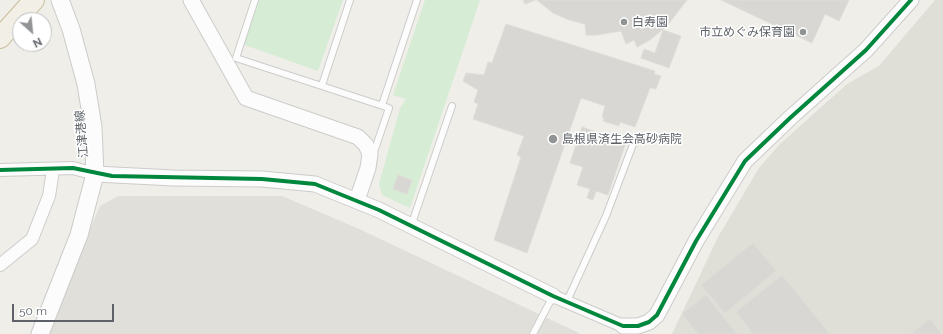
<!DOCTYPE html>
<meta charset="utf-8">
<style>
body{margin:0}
#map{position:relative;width:943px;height:334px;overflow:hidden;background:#efeee9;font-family:Raleway,sans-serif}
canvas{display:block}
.north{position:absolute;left:12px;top:12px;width:40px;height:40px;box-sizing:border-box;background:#fff;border:1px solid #bfc0c3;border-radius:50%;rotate:153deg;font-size:11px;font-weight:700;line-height:16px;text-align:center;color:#5e6268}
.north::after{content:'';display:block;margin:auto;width:14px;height:18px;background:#919395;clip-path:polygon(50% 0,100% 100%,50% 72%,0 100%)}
.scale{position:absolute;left:12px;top:304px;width:102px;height:18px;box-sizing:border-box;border:2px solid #5e6268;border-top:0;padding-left:5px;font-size:12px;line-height:14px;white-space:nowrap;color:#5e6268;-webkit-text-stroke:3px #fff;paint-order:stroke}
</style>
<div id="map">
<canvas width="943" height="334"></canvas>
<div class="north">N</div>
<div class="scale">50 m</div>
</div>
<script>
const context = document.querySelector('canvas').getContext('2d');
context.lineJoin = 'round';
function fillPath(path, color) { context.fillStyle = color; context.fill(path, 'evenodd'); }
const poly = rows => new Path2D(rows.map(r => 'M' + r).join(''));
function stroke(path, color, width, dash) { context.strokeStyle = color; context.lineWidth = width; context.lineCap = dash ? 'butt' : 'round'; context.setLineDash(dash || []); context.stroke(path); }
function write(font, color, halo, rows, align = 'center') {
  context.font = font + ' Raleway,"Noto Sans JP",sans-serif'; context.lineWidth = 3; context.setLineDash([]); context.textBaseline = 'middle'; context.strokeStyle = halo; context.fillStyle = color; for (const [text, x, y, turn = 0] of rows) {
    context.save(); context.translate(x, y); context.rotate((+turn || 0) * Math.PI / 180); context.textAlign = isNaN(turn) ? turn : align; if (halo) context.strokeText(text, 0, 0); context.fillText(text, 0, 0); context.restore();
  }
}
const industrial = poly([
 [118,196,282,196,357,228,581,334,44,334,100,206]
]);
const education = poly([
 [935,0,943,0,943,334,672,334,718,237,759,168,780,144,847,84,879,66]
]);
const green = poly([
 [258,0,343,0,318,71,242,44],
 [425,0,480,0,410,208,382,195,379,184,400,108,406,99,393,95]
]);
const building = poly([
 [523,0,535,0,525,4,523,0],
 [537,0,687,0,667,26,650,40,637,47,634,40,626,44,621,31,597,35,586,35,585,24,569,20,553,13,537,0],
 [721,0,849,0,839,21,825,14,812,43,721,0],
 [506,24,655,71,654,74,661,76,656,89,650,88,635,127,620,122,619,126,603,121,604,117,602,117,605,106,581,98,527,253,494,240,521,157,517,155,524,136,473,119,478,104,474,102,478,90,463,81,466,73,484,75,488,62,492,63,506,24],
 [663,30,681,36,669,68,641,58,644,49,655,53,663,30],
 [582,127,626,142,608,195,596,191,593,200,587,198,590,189,577,185,583,167,570,163,582,127],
 [398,175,412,180,407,194,393,189,398,175],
 [753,243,776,271,725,313,701,285,753,243],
 [782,275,830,334,753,334,736,312,782,275],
 [706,295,737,334,698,334,682,314,706,295],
 [930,319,942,334,911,334,930,319]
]);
const service = poly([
 [255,0,236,58,389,108,373,155],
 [322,85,350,0],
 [382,105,417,0],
 [411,226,452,106],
 [567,301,606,216,635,139],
 [533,334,553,296]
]);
const minor = poly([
 [0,170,73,168,95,174],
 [0,265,32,239,49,196,53,170],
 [553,296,623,326]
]);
const tertiary = poly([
 [191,0,246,98,358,137,366,145,370,154,368,168,357,200],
 [95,174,174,178,262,179,315,184,379,210,553,296],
 [623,326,638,326,649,322,657,315,696,241,745,161,790,118,866,50,911,0]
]);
const secondary = poly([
 [40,334,79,235,95,174,93,127,86,84,71,29,60,0]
]);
const trunk = poly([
 [0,38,34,0]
]);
const cycleway = poly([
 [0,170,73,168,112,176,262,179,315,184,379,210,553,296,623,326,638,326,649,322,657,315,696,241,745,161,790,118,866,50,911,0]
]);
const markers = [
 [624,22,4,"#919395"],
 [803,32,4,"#919395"],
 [553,139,5,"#919395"]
];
const poiNames = [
 ["白寿園",632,22],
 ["市立めぐみ保育園",795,32,"right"],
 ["島根県済生会高砂病院",562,139]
];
const streetNames = [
 ["江津港線",82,134,-95]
];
fillPath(industrial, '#e0dfda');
fillPath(education, '#dfded7');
fillPath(green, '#d6ecd5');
fillPath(building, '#d8d7d4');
stroke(building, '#deddd8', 1);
stroke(service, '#cccccb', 8);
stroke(minor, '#cccccb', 14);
stroke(tertiary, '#cccccb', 17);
stroke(secondary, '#cbcbca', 19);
stroke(trunk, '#c7bb95', 22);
stroke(service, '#fdfcfc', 6);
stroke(minor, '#fdfcfc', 12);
stroke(tertiary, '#fdfcfc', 15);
stroke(secondary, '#fdfcfc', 17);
stroke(trunk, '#f2f0e6', 20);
stroke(cycleway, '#00873e', 4);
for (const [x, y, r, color] of markers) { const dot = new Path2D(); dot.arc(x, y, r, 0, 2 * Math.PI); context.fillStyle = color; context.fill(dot); stroke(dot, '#fff', 1.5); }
write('12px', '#5e6268', '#fff', poiNames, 'left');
write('12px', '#5e6268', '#fff', streetNames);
</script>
